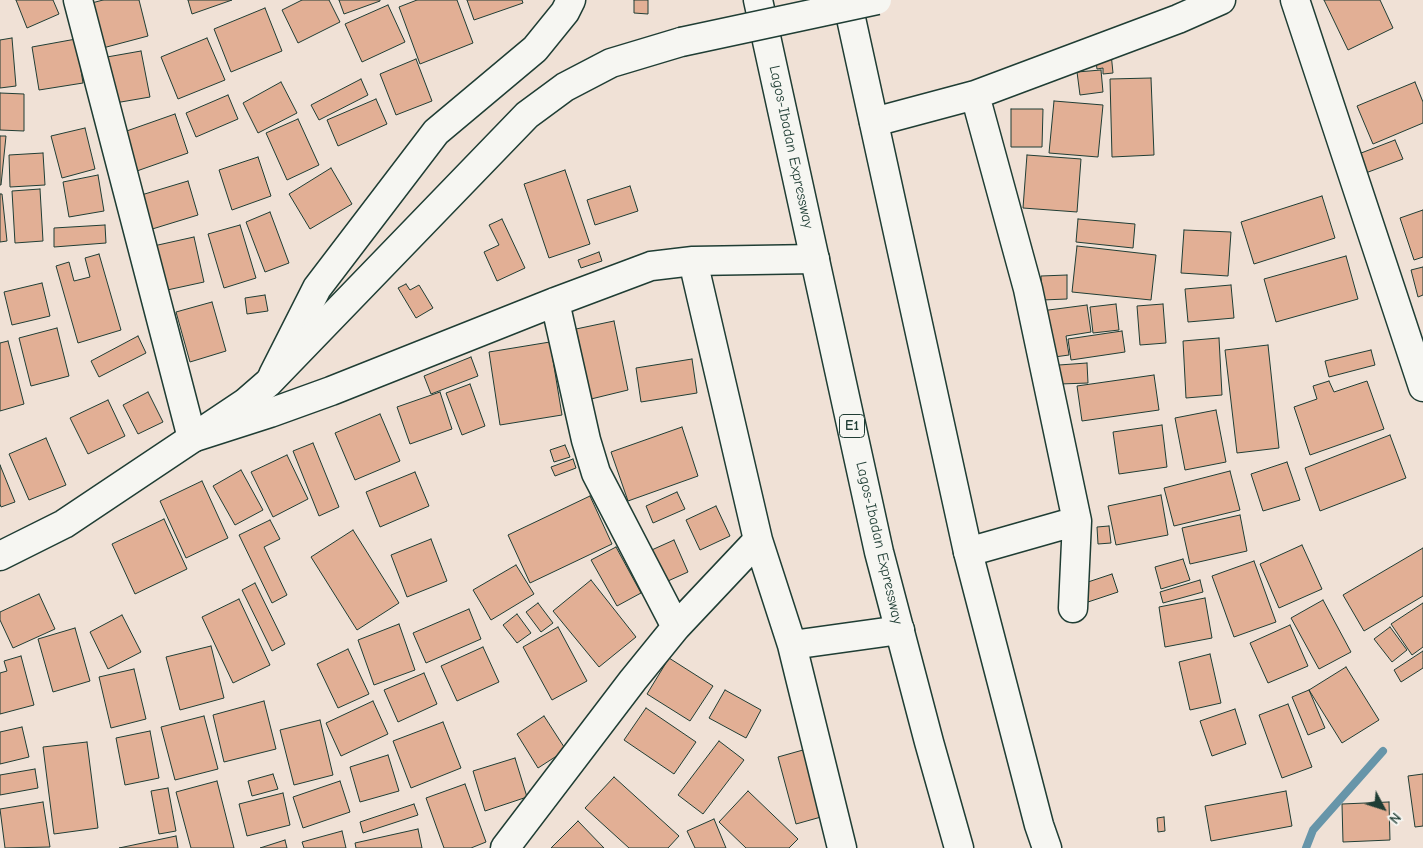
<!DOCTYPE html>
<style>
body{margin:0}
#map{position:relative;width:1423px;height:848px;overflow:hidden;background:#f0e1d6;font-family:"Comic Neue",sans-serif}
canvas{display:block}
.north{position:absolute;left:1358px;top:783px;width:50px;height:50px;-webkit-text-stroke:4px #f6f6f2;paint-order:stroke;rotate:130deg;font-size:14px;font-weight:700;line-height:20px;text-align:center;color:#1f3d34}
.north::after{content:'';display:block;margin:auto;width:18px;height:22px;background:#1f3d34;clip-path:polygon(50% 0,100% 100%,50% 72%,0 100%)}
</style>
<div id="map">
<canvas width="1423" height="848"></canvas>
<div class="north">N</div>
</div>
<script>
const context = document.querySelector('canvas').getContext('2d');
context.lineJoin = 'round';
const poly = rows => new Path2D(rows.map(r => 'M' + r).join(''));
function stroke(path, color, width, dash) { context.strokeStyle = color; context.lineWidth = width; context.lineCap = dash ? 'butt' : 'round'; context.setLineDash(dash || []); context.stroke(path); }
function fillPath(path, color) { context.fillStyle = color; context.fill(path, 'evenodd'); }
function write(font, color, halo, rows, align = 'center') {
  context.font = font + ' "Comic Neue",sans-serif'; context.lineWidth = 4; context.setLineDash([]); context.textBaseline = 'middle'; context.strokeStyle = halo; context.fillStyle = color; for (const [text, x, y, turn = 0] of rows) {
    context.save(); context.translate(x, y); context.rotate((+turn || 0) * Math.PI / 180); context.textAlign = isNaN(turn) ? turn : align; if (halo) context.strokeText(text, 0, 0); context.fillText(text, 0, 0); context.restore();
  }
}
const stream = poly([
 [1306,848,1313,830,1383,751]
]);
const building = poly([
 [16,0,53,0,59,14,27,28,16,0],
 [103,0,139,0,148,36,99,49,88,4,103,0],
 [188,0,232,0,192,14,188,0],
 [302,0,329,0,340,22,298,43,282,10,302,0],
 [339,0,380,0,380,1,344,14,339,0],
 [417,0,457,0,473,43,420,64,399,7,417,0],
 [467,0,522,0,523,3,474,20,467,0],
 [634,0,648,0,648,14,634,13,634,0],
 [1324,0,1380,0,1393,28,1348,50,1324,0],
 [388,5,405,42,362,62,345,24,388,5],
 [265,8,282,51,231,72,214,29,265,8],
 [12,38,16,86,0,88,0,40,12,38],
 [207,38,225,80,178,99,161,57,207,38],
 [76,39,83,83,39,90,32,47,76,39],
 [141,51,150,97,115,103,107,57,141,51],
 [1111,53,1113,73,1103,74,1103,68,1097,69,1095,55,1111,53],
 [416,59,432,101,396,115,380,74,416,59],
 [1101,70,1103,92,1080,95,1077,72,1101,70],
 [1151,78,1154,155,1112,157,1110,79,1151,78],
 [361,79,368,95,319,120,311,105,361,79],
 [281,82,297,113,258,133,243,103,281,82],
 [1415,82,1423,102,1423,123,1373,144,1357,106,1415,82],
 [0,93,24,94,24,131,0,130,0,93],
 [228,95,238,119,196,137,186,113,228,95],
 [376,99,387,124,338,146,327,120,376,99],
 [1054,101,1103,105,1098,157,1049,153,1054,101],
 [1011,109,1043,109,1042,147,1011,147,1011,109],
 [175,114,188,153,134,172,121,133,175,114],
 [298,119,319,165,287,180,266,133,298,119],
 [85,128,95,169,62,178,51,136,85,128],
 [0,136,6,136,1,185,0,185,0,136],
 [1395,140,1403,159,1363,174,1356,155,1395,140],
 [43,153,45,185,10,187,9,155,43,153],
 [1027,155,1081,159,1077,212,1023,208,1027,155],
 [258,157,271,196,232,210,219,170,258,157],
 [331,168,352,204,310,229,289,194,331,168],
 [565,170,590,244,549,258,524,184,565,170],
 [98,175,104,211,69,217,63,182,98,175],
 [188,181,198,215,149,230,138,196,188,181],
 [630,186,638,211,595,225,587,200,630,186],
 [40,189,43,241,15,243,12,191,40,189],
 [0,194,2,194,7,241,0,242,0,194],
 [1322,196,1335,238,1254,264,1241,222,1322,196],
 [1423,210,1423,257,1414,260,1400,218,1423,210],
 [270,212,289,263,265,272,246,222,270,212],
 [502,219,525,268,497,281,484,252,499,245,489,225,502,219],
 [1078,219,1135,224,1133,248,1076,242,1078,219],
 [105,225,106,243,54,247,54,228,105,225],
 [240,225,256,278,224,288,208,234,240,225],
 [1184,230,1231,232,1228,276,1181,273,1184,230],
 [194,237,204,282,158,292,149,247,194,237],
 [1077,246,1156,255,1151,300,1072,292,1077,246],
 [599,252,602,261,581,268,578,260,599,252],
 [99,254,121,330,78,343,56,266,69,262,74,281,90,277,85,258,99,254],
 [1346,256,1358,299,1276,322,1264,279,1346,256],
 [1423,267,1423,295,1418,297,1411,270,1423,267],
 [1067,275,1067,299,1042,300,1041,276,1067,275],
 [42,283,50,316,12,325,4,292,42,283],
 [406,284,410,290,419,285,433,308,416,318,398,288,406,284],
 [1231,285,1234,318,1188,322,1185,289,1231,285],
 [265,295,268,311,247,314,245,298,265,295],
 [212,302,226,351,190,362,176,312,212,302],
 [1116,304,1119,330,1093,333,1090,307,1116,304],
 [1163,304,1166,343,1140,345,1137,306,1163,304],
 [1087,305,1091,332,1066,336,1069,355,1047,358,1041,311,1087,305],
 [614,321,628,390,591,399,576,329,614,321],
 [57,328,69,376,31,386,19,338,57,328],
 [1122,331,1125,352,1071,360,1068,339,1122,331],
 [138,336,146,353,99,377,91,361,138,336],
 [1219,338,1222,395,1186,398,1183,341,1219,338],
 [8,341,24,404,0,411,0,343,8,341],
 [550,342,562,415,500,425,489,352,550,342],
 [1268,345,1279,448,1237,453,1225,350,1268,345],
 [1371,350,1375,365,1329,377,1325,361,1371,350],
 [471,357,478,376,431,394,424,376,471,357],
 [692,359,697,393,641,402,636,368,692,359],
 [1087,363,1088,383,1060,384,1059,365,1087,363],
 [1154,375,1159,410,1082,421,1077,386,1154,375],
 [1329,381,1334,392,1367,381,1384,429,1310,455,1294,407,1317,399,1313,386,1329,381],
 [470,384,485,426,462,435,446,393,470,384],
 [148,392,163,422,138,434,123,405,148,392],
 [440,392,452,429,410,444,397,407,440,392],
 [108,400,125,436,88,454,70,418,108,400],
 [1216,410,1226,462,1185,470,1175,418,1216,410],
 [380,414,400,461,355,480,335,433,380,414],
 [1162,425,1167,467,1119,474,1113,432,1162,425],
 [682,427,698,476,628,501,611,452,682,427],
 [1390,435,1406,478,1320,511,1305,468,1390,435],
 [46,438,66,485,29,500,9,454,46,438],
 [313,443,339,507,319,516,293,451,313,443],
 [565,445,570,457,554,462,550,450,565,445],
 [287,455,308,499,273,517,251,472,287,455],
 [573,459,576,468,555,476,551,467,573,459],
 [1287,462,1300,500,1263,511,1251,474,1287,462],
 [0,465,15,502,1,507,0,504,0,465],
 [241,470,263,510,235,525,213,486,241,470],
 [1230,471,1240,510,1174,526,1164,488,1230,471],
 [415,472,429,506,380,527,366,492,415,472],
 [202,481,228,538,186,558,160,501,202,481],
 [677,492,685,509,653,523,646,506,677,492],
 [1161,495,1168,535,1116,545,1108,506,1161,495],
 [590,496,612,544,530,583,508,535,590,496],
 [716,506,730,536,700,550,686,520,716,506],
 [1240,515,1247,551,1190,564,1182,528,1240,515],
 [164,519,187,569,135,594,112,544,164,519],
 [270,520,280,539,264,547,287,595,272,603,239,535,270,520],
 [1109,526,1111,543,1098,544,1097,527,1109,526],
 [353,530,399,603,357,630,311,557,353,530],
 [431,539,447,581,407,597,391,555,431,539],
 [674,540,688,572,659,585,645,553,674,540],
 [1302,545,1322,589,1279,608,1260,564,1302,545],
 [616,547,641,593,617,606,591,560,616,547],
 [1423,548,1423,596,1364,631,1343,595,1423,548],
 [1183,559,1190,580,1161,589,1155,567,1183,559],
 [1254,561,1276,622,1234,637,1212,576,1254,561],
 [516,565,534,594,491,620,473,590,516,565],
 [1112,574,1118,592,1088,602,1082,584,1112,574],
 [591,580,636,637,599,667,553,611,591,580],
 [1200,580,1203,592,1163,603,1160,592,1200,580],
 [255,583,285,644,272,651,242,590,255,583],
 [39,594,55,629,13,648,0,620,0,612,39,594],
 [1205,598,1212,638,1165,647,1159,607,1205,598],
 [239,599,270,665,233,683,202,617,239,599],
 [1323,600,1351,652,1319,669,1291,618,1323,600],
 [538,603,553,623,541,632,526,612,538,603],
 [1423,603,1423,647,1412,655,1391,624,1423,603],
 [469,609,481,639,426,663,413,633,469,609],
 [517,614,531,633,517,643,503,625,517,614],
 [122,615,141,652,108,669,90,632,122,615],
 [399,624,415,670,374,685,358,640,399,624],
 [1290,625,1308,666,1268,683,1250,643,1290,625],
 [558,627,587,681,552,700,523,647,558,627],
 [1390,627,1407,650,1392,662,1374,639,1390,627],
 [75,628,90,681,53,692,38,639,75,628],
 [211,646,224,698,180,710,166,657,211,646],
 [483,647,499,682,457,701,441,666,483,647],
 [348,649,369,694,338,708,317,664,348,649],
 [1423,651,1423,668,1401,682,1394,670,1423,651],
 [1210,654,1221,703,1190,710,1179,662,1210,654],
 [21,656,34,705,0,714,0,673,7,671,4,661,21,656],
 [669,658,713,686,690,721,647,694,669,658],
 [1346,667,1379,720,1342,743,1309,690,1346,667],
 [134,669,146,719,111,728,99,677,134,669],
 [424,673,437,704,398,722,384,690,424,673],
 [725,690,761,710,746,738,709,718,725,690],
 [1309,690,1325,728,1308,735,1292,697,1309,690],
 [264,701,276,749,224,762,213,715,264,701],
 [373,701,388,734,341,756,326,723,373,701],
 [1288,704,1312,767,1282,778,1259,715,1288,704],
 [646,708,696,742,674,774,624,740,646,708],
 [1235,709,1246,744,1212,756,1200,721,1235,709],
 [204,716,218,769,175,780,161,727,204,716],
 [544,716,566,750,538,768,517,734,544,716],
 [320,720,333,775,294,785,280,730,320,720],
 [443,722,461,768,411,788,393,741,443,722],
 [22,727,29,757,0,764,0,732,22,727],
 [150,731,159,778,125,785,116,738,150,731],
 [719,741,744,760,703,814,678,795,719,741],
 [87,742,98,828,54,834,43,747,87,742],
 [803,750,821,817,796,824,778,757,803,750],
 [388,755,399,791,360,802,350,767,388,755],
 [515,758,527,797,485,811,473,771,515,758],
 [35,769,38,788,0,795,0,775,35,769],
 [273,774,278,789,252,796,248,781,273,774],
 [1423,774,1423,826,1415,827,1408,776,1423,774],
 [614,777,679,836,668,848,629,848,585,808,614,777],
 [217,781,234,848,191,848,176,792,217,781],
 [340,781,350,812,303,828,293,797,340,781],
 [465,784,486,842,471,848,444,848,426,798,465,784],
 [168,788,176,831,159,834,151,791,168,788],
 [748,791,798,839,789,848,746,848,719,822,748,791],
 [1286,791,1292,826,1211,841,1205,806,1286,791],
 [283,793,290,825,247,836,239,804,283,793],
 [43,802,50,847,5,848,0,809,43,802],
 [1389,802,1390,840,1343,842,1342,804,1389,802],
 [414,804,418,815,363,833,360,822,414,804],
 [1164,817,1165,831,1158,832,1157,818,1164,817],
 [714,819,726,848,695,848,687,831,714,819],
 [578,821,604,848,551,848,578,821],
 [418,829,422,848,356,848,355,843,418,829],
 [342,831,346,848,304,848,302,842,342,831],
 [176,836,178,848,119,848,176,836],
 [285,840,287,848,260,848,285,840]
]);
const minor = poly([
 [78,0,192,438,270,413,331,391,555,302,651,266,693,261,815,259],
 [1295,0,1423,387],
 [975,95,1028,289,1077,521,1073,608],
 [874,122,975,95,1178,19,1221,0],
 [693,261,758,540,792,645,842,848],
 [555,302,586,440,596,473,676,627],
 [273,375,317,288,436,132,535,49,565,12,571,0],
 [968,552,1077,521],
 [792,645,900,630],
 [505,848,633,680,676,627,758,540]
]);
const major = poly([
 [0,556,64,524,245,403,268,383,527,115,565,87,611,63,681,42]
]);
const highway = poly([
 [758,0,879,552,929,742,959,848],
 [847,0,968,552,1039,825,1047,848]
]);
const majorBridge = poly([
 [681,42,877,0]
]);
const shields = [
 [852,426,25]
];
const shieldNames = [
 ["E1",852,426]
];
const streetNames = [
 ["Lagos-Ibadan Expressway",791,147,78],
 ["Lagos-Ibadan Expressway",879,543,77]
];
stroke(stream, '#6795a9', 8);
fillPath(building, '#e2af95');
stroke(building, '#1f3d34', 1);
stroke(minor, '#1f3d34', 31);
stroke(major, '#1f3d34', 31);
stroke(highway, '#1f3d34', 31);
stroke(minor, '#f6f6f2', 28);
stroke(major, '#f6f6f2', 28);
stroke(highway, '#f6f6f2', 28);
stroke(majorBridge, '#1f3d34', 31, []);
stroke(majorBridge, '#f6f6f2', 28);
for (const [x, y, w] of shields) { const box = new Path2D(); box.roundRect(x - w / 2, y - 11.5, w, 23, 4); context.fillStyle = '#f6f6f2'; context.fill(box); stroke(box, '#1f3d34', 1); }
write('bold 14px', '#1f3d34', null, shieldNames);
write('15px', '#1f3d34', '#f6f6f2', streetNames);
</script>
